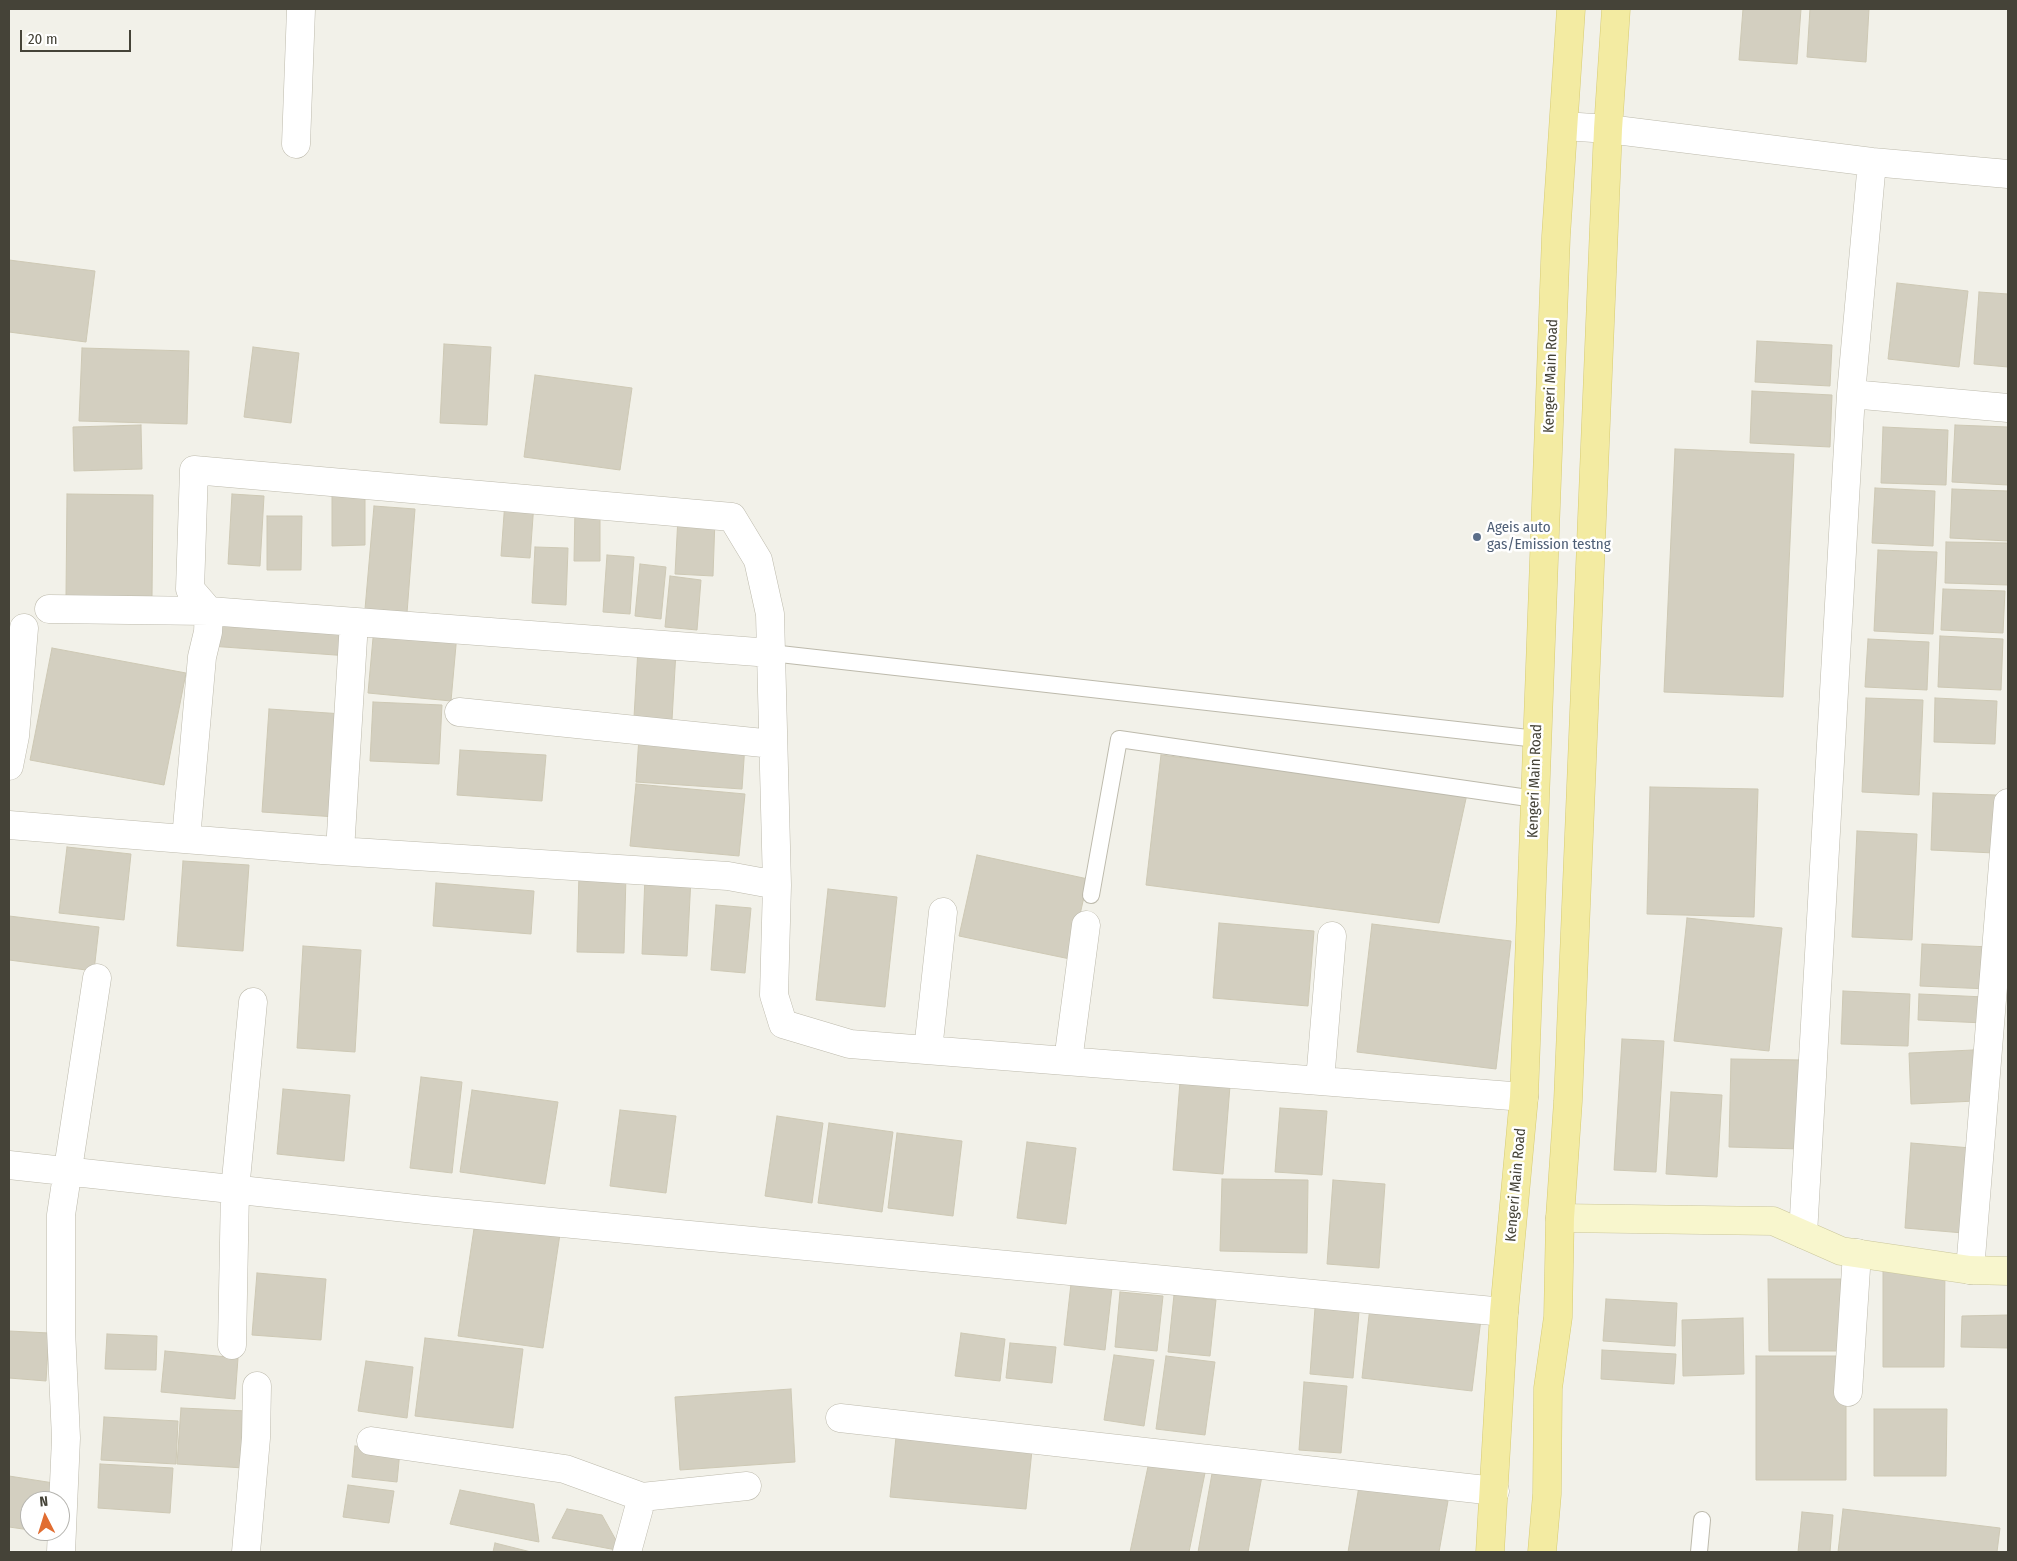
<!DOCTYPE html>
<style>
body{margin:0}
#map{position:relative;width:2017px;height:1561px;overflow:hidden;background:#f2f1e9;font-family:"Fira Sans Condensed",sans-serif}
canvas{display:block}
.frame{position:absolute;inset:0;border:10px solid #454338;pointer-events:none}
.north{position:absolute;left:20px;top:1491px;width:50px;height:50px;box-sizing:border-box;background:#fff;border:1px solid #b5b4af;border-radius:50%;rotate:355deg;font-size:14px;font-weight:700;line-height:20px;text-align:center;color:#454338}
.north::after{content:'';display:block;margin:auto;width:18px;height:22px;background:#e16d31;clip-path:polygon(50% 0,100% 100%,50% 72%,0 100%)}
.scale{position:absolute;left:20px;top:30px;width:111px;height:22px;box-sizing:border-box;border:2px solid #454338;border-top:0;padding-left:6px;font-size:15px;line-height:18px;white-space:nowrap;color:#454338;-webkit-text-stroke:4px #fff;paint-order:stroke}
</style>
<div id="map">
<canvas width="2017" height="1561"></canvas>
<div class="frame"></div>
<div class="north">N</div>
<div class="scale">20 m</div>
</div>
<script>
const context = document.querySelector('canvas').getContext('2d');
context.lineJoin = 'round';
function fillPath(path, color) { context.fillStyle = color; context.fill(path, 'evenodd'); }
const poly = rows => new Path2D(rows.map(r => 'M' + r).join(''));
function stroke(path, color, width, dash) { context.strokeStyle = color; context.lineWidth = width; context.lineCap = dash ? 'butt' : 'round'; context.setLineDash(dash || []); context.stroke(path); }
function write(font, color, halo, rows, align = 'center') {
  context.font = font + ' "Fira Sans Condensed",sans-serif'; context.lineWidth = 5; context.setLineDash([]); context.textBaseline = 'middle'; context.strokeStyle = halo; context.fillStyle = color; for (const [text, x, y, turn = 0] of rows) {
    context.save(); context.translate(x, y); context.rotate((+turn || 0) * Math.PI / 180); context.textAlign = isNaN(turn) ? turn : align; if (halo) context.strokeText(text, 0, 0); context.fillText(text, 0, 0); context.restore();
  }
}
const building = poly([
 [1743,9,1801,9,1797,64,1739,60,1743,9],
 [1810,9,1869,9,1866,62,1807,57,1810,9],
 [9,260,95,271,86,342,9,332,9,260],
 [1897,283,1968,291,1959,367,1888,359,1897,283],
 [1979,292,2008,294,2008,367,1974,364,1979,292],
 [1757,341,1832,345,1830,386,1755,382,1757,341],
 [444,344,491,347,487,425,440,423,444,344],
 [253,347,299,353,291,423,244,417,253,347],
 [82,348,189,351,187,424,79,421,82,348],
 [535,375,632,388,620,470,524,457,535,375],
 [1752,391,1832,395,1830,447,1750,443,1752,391],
 [141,425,142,469,74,471,73,427,141,425],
 [1955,425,2008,427,2008,485,1952,482,1955,425],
 [1883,427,1948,430,1946,485,1881,483,1883,427],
 [1675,449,1794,454,1783,697,1664,692,1675,449],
 [1875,488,1935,491,1933,546,1872,543,1875,488],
 [1952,489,2008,491,2008,541,1950,538,1952,489],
 [332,492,365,492,365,545,332,546,332,492],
 [67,494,153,495,152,597,66,596,67,494],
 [232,494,264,496,260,566,228,564,232,494],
 [505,501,534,503,530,558,501,556,505,501],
 [374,506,415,509,407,613,365,609,374,506],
 [575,508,600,508,600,561,574,561,575,508],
 [267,516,302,516,301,570,267,570,267,516],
 [678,517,715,519,713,576,675,574,678,517],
 [1946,542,2008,543,2008,585,1945,583,1946,542],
 [535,547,568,548,566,605,532,603,535,547],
 [1878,550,1937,552,1933,634,1874,631,1878,550],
 [607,555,634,557,630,614,603,612,607,555],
 [640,564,666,567,661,619,635,616,640,564],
 [670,576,701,580,697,630,665,627,670,576],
 [1943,589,2005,591,2003,633,1941,630,1943,589],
 [212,617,351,626,349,656,210,646,212,617],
 [374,627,457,634,451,701,368,693,374,627],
 [1940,636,2003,639,2001,690,1938,687,1940,636],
 [1868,639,1929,642,1927,690,1865,687,1868,639],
 [52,648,186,673,164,785,30,760,52,648],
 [638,649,676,651,672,720,634,717,638,649],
 [1866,698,1923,700,1919,795,1862,792,1866,698],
 [1935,698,1997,701,1995,744,1934,742,1935,698],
 [373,702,442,705,439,764,370,761,373,702],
 [269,709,343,714,336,817,262,812,269,709],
 [639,737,745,744,742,789,636,782,639,737],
 [460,750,546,755,542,801,457,795,460,750],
 [1161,755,1467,794,1439,923,1146,885,1161,755],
 [636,784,745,794,739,856,630,846,636,784],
 [1650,787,1758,789,1754,917,1647,914,1650,787],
 [1933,793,1997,795,1994,853,1931,850,1933,793],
 [1857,831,1917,834,1912,940,1852,937,1857,831],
 [67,847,131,854,124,920,59,913,67,847],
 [977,855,1088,879,1070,959,959,936,977,855],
 [183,861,249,865,243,951,177,946,183,861],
 [579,873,626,875,624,953,577,952,579,873],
 [645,876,691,878,687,956,642,954,645,876],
 [436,883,534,891,531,934,433,926,436,883],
 [828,889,897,897,885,1007,816,1000,828,889],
 [716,905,751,908,745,973,711,970,716,905],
 [9,916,99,927,94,971,9,960,9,916],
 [1687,918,1782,928,1769,1051,1674,1041,1687,918],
 [1219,923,1314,931,1308,1006,1213,998,1219,923],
 [1372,924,1511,941,1496,1069,1357,1052,1372,924],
 [1922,944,1991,947,1988,989,1920,986,1922,944],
 [303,946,361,950,355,1052,297,1048,303,946],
 [1843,991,1910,994,1908,1046,1841,1044,1843,991],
 [1919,994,1985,997,1984,1023,1918,1020,1919,994],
 [1622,1039,1664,1041,1656,1172,1614,1170,1622,1039],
 [1973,1050,1976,1101,1911,1104,1909,1053,1973,1050],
 [1731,1059,1803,1060,1801,1149,1729,1147,1731,1059],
 [421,1077,462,1082,452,1173,410,1168,421,1077],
 [1180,1082,1230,1086,1223,1174,1173,1170,1180,1082],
 [283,1089,350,1095,344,1161,277,1154,283,1089],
 [472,1090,558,1102,545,1184,460,1172,472,1090],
 [1671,1092,1722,1095,1717,1177,1666,1174,1671,1092],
 [1280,1108,1327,1111,1322,1175,1275,1172,1280,1108],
 [620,1110,676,1116,666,1193,610,1186,620,1110],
 [777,1116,823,1123,812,1203,765,1196,777,1116],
 [829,1123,893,1132,882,1212,818,1203,829,1123],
 [897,1133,962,1141,953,1216,888,1208,897,1133],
 [1027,1142,1076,1148,1066,1224,1017,1218,1027,1142],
 [1911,1143,1971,1148,1963,1233,1905,1228,1911,1143],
 [1222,1179,1308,1180,1307,1253,1220,1251,1222,1179],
 [1333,1180,1385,1184,1379,1268,1327,1264,1333,1180],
 [475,1222,560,1234,543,1348,458,1336,475,1222],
 [1883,1268,1945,1268,1944,1367,1883,1367,1883,1268],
 [257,1273,326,1279,321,1340,252,1335,257,1273],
 [1072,1275,1113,1279,1105,1350,1064,1345,1072,1275],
 [1768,1279,1841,1279,1840,1351,1769,1351,1768,1279],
 [1120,1292,1163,1296,1157,1351,1115,1347,1120,1292],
 [1174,1295,1216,1300,1210,1356,1168,1352,1174,1295],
 [1606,1299,1677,1303,1675,1346,1603,1341,1606,1299],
 [1370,1307,1481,1319,1472,1391,1362,1378,1370,1307],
 [1315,1308,1359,1312,1353,1378,1310,1374,1315,1308],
 [2008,1315,2008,1348,1961,1347,1962,1316,2008,1315],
 [1743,1318,1744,1374,1683,1376,1682,1320,1743,1318],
 [9,1331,49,1333,46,1381,9,1378,9,1331],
 [961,1333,1005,1339,1000,1381,955,1376,961,1333],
 [107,1334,157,1336,156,1370,105,1369,107,1334],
 [425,1338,523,1349,513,1428,415,1416,425,1338],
 [1010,1343,1056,1347,1052,1383,1006,1378,1010,1343],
 [1602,1350,1676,1354,1674,1384,1601,1379,1602,1350],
 [165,1351,238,1358,235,1399,161,1392,165,1351],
 [1114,1355,1154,1360,1144,1426,1104,1420,1114,1355],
 [1166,1356,1215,1362,1205,1435,1156,1429,1166,1356],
 [1756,1356,1846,1356,1846,1480,1756,1480,1756,1356],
 [366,1361,413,1367,407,1418,358,1411,366,1361],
 [1304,1382,1347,1386,1341,1453,1299,1450,1304,1382],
 [791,1389,795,1462,680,1470,675,1397,791,1389],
 [181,1408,247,1411,244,1468,177,1464,181,1408],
 [1874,1409,1947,1409,1946,1476,1874,1476,1874,1409],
 [104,1417,178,1421,176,1464,101,1460,104,1417],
 [896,1437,1032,1450,1026,1509,890,1497,896,1437],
 [355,1446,400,1451,397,1482,352,1477,355,1446],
 [1150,1457,1206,1468,1189,1552,1130,1552,1150,1457],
 [100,1464,173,1468,170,1513,98,1508,100,1464],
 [1213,1468,1262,1476,1248,1552,1198,1552,1213,1468],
 [9,1476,60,1484,57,1501,30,1501,30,1530,9,1527,9,1476],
 [348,1485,394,1491,389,1523,343,1517,348,1485],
 [1359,1486,1448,1501,1439,1552,1348,1552,1359,1486],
 [460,1490,534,1504,539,1542,450,1524,460,1490],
 [567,1509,602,1515,622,1551,552,1538,567,1509],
 [1843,1509,2000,1528,1997,1552,1838,1552,1843,1509],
 [1802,1512,1833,1515,1830,1552,1798,1552,1802,1512],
 [495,1543,531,1552,493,1552,495,1543]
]);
const lane = poly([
 [771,653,1537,739],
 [1091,895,1119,739,1535,799],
 [1699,1552,1702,1520]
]);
const street = poly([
 [1564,126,1608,129,1872,162,2008,174],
 [296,144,301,9],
 [1851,394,2008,408],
 [49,609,209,611,771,653],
 [459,712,773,744],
 [9,766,15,736,24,628],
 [9,825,322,850,728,876,777,885],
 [186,839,202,657,208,632,209,611,190,589,194,470,732,517,758,560,770,614,777,885,774,995,783,1024,850,1044,1524,1097],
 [340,851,354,622],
 [928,1050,943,912],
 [1068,1061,1086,925],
 [1320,1081,1332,936],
 [9,1165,425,1210,1504,1312],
 [1803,1234,1851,394,1872,162],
 [1970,1270,2008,803],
 [232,1345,235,1190,253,1002],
 [1848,1392,1857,1253],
 [840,1418,1495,1491],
 [371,1441,565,1469,642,1497],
 [61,1552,66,1438,61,1330,61,1215,97,978],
 [246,1552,256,1438,257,1386],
 [627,1552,642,1497,747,1486]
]);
const secondary = poly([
 [1560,1218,1773,1221,1841,1251,1970,1270,2008,1271]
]);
const primary = poly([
 [1490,1552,1504,1312,1524,1097,1556,236,1571,9],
 [1542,1552,1547,1494,1548,1388,1558,1317,1560,1218,1568,1101,1608,129,1616,9]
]);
const markers = [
 [1477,537,5,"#5c6f8a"]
];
const streetNames = [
 ["Kengeri Main Road",1551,376,-88],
 ["Kengeri Main Road",1535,781,-88],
 ["Kengeri Main Road",1516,1185,-85]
];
const serviceNames = [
 ["Ageis auto",1487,528],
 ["gas/Emission testng",1487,545]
];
fillPath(building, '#d3cfc0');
stroke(building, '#cdc8b4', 1);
stroke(lane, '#bdbaac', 18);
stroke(street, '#bdbaac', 29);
stroke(secondary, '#cac69c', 29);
stroke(primary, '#d6cb73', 29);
stroke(lane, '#fff', 16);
stroke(street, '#fff', 28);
stroke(secondary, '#f8f6cd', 28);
stroke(primary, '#f3eba2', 28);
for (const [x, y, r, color] of markers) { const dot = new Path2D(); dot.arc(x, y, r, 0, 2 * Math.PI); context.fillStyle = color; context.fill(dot); stroke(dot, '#fff', 2); }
write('15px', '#454338', '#fff', streetNames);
write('15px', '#4e5e75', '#fff', serviceNames, 'left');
</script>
